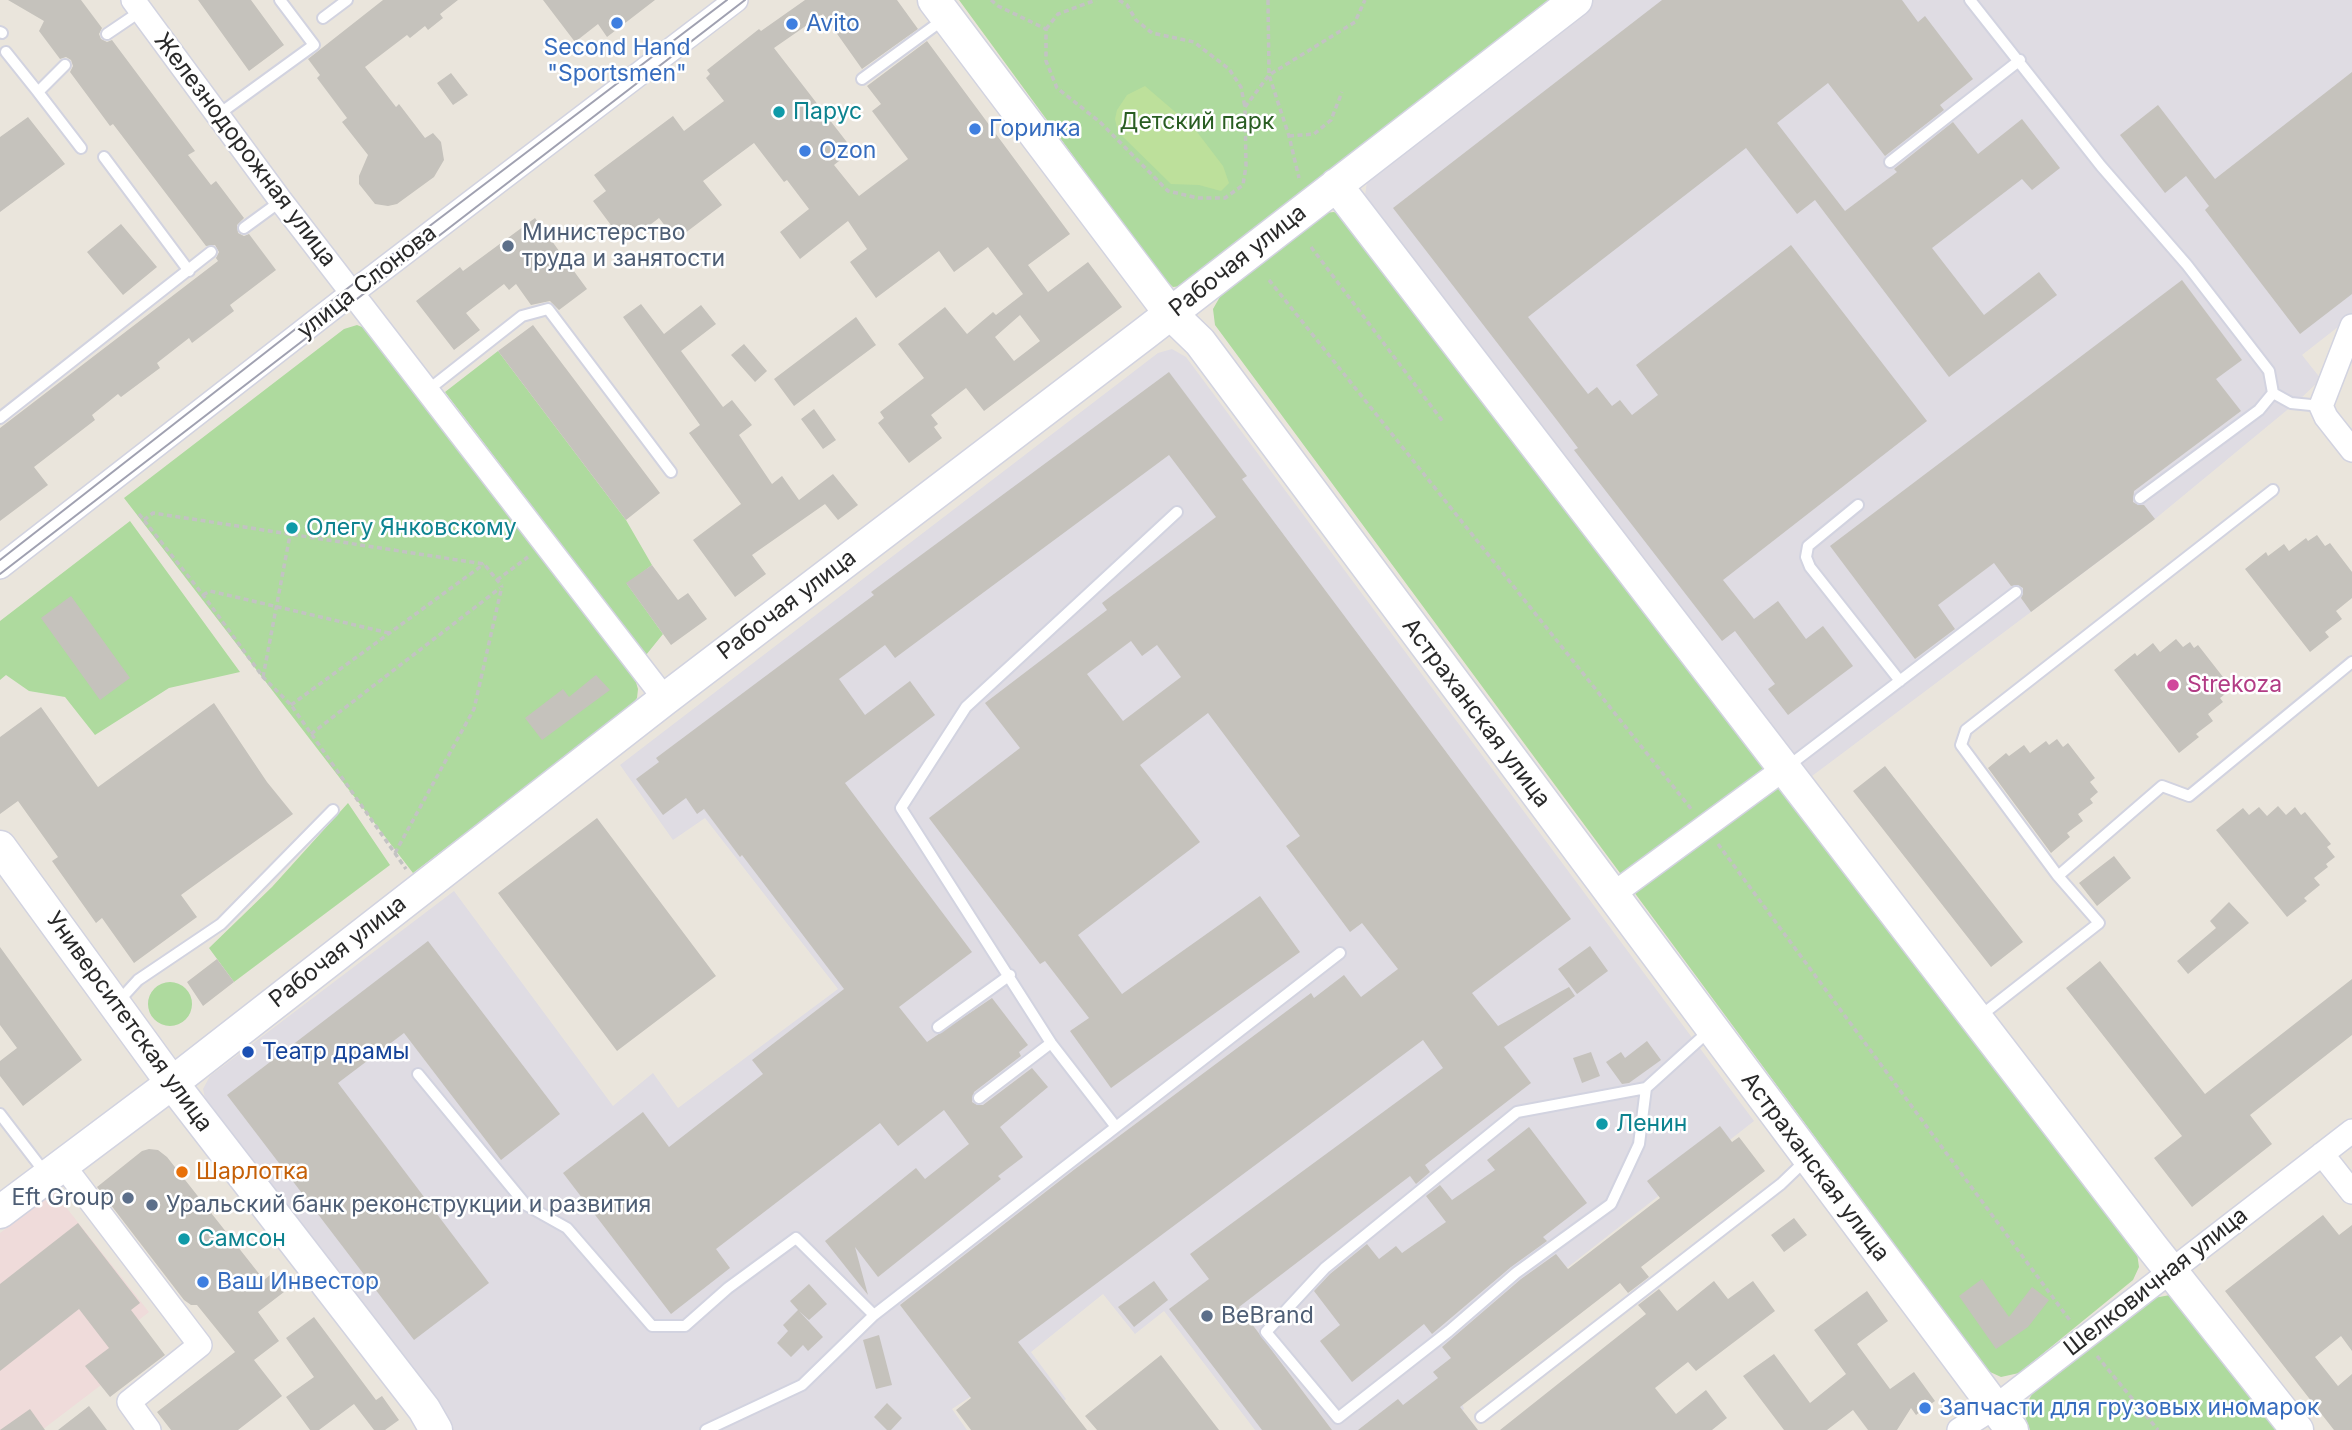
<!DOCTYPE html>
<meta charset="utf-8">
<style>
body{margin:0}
canvas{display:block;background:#eae5dc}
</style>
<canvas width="2352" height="1430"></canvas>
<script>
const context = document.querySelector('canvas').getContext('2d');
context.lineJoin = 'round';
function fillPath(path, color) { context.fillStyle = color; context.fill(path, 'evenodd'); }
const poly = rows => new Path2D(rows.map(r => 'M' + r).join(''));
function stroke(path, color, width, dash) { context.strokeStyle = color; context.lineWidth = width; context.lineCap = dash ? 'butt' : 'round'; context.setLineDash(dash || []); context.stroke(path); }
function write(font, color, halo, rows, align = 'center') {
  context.font = font + ' Inter,sans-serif'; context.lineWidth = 5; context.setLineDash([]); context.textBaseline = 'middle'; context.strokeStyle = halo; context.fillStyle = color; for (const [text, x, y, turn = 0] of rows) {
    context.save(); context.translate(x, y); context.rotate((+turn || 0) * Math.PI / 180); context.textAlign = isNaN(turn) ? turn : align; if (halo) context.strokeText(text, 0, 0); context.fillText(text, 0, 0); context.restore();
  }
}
const industrial = poly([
 [1594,0,2352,0,2352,316,2302,355,2321,379,2298,401,2155,519,1812,776,1371,207,1365,196,1367,181,1380,166],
 [1172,349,1186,357,1754,1121,1447,1362,1464,1409,1436,1430,1255,1430,1164,1311,1135,1334,1103,1294,1031,1352,1066,1399,1035,1430,973,1395,952,1409,967,1430,453,1430,450,1423,206,1102,203,1089,210,1076,454,891,613,1106,653,1073,678,1108,838,989,705,818,673,840,620,765,1158,353]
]);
const medical = poly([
 [54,1192,149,1312,110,1343,126,1366,42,1430,0,1430,0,1233]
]);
const green = poly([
 [959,0,1548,0,1204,270,1182,286,1173,287,1162,277],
 [1334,212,1345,218,2137,1253,2139,1267,2133,1280,2019,1373,2001,1377,1988,1371,1215,325,1213,309,1221,295,1324,213],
 [357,325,367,329,635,679,638,689,637,698,630,707,413,873,124,498,344,329],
 [498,351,626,520,652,565,627,584,663,634,646,655,445,392],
 [130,521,240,672,169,688,95,735,65,697,29,691,6,675,0,680,0,621],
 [348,803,390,865,234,982,209,948,272,887],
 '148 1004a22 22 0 1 1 44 0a22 22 0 1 1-44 0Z',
 [2170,1295,2185,1305,2282,1430,2030,1430,2023,1411,2032,1394,2154,1298]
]);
const pitch = poly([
 [1145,86,1194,128,1223,166,1229,183,1221,191,1199,185,1171,184,1118,132,1115,119,1117,110,1127,95]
]);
const building = poly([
 [8,0,81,0,102,28,99,34,101,39,107,42,112,40,195,151,188,155,211,185,216,181,244,218,237,225,238,233,244,236,249,234,276,270,230,305,234,311,192,343,189,338,157,363,160,368,121,397,118,394,92,415,95,420,34,467,48,485,0,521,0,428,218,261,216,258,219,252,215,245,206,246,113,124,110,126,70,72,73,66,71,60,66,57,60,59,39,31,44,21],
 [198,0,251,0,284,45,249,71],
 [383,0,458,0,440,14,443,18,428,30,425,26,410,38,407,35,365,67,396,107,399,104,425,138,433,133,441,142,444,160,434,177,397,204,388,206,375,204,359,184,359,176,368,155,342,122,347,118,317,78,320,75,308,59],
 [543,0,655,0,607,37,598,24,575,42],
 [805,0,897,0,918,29,862,69,823,14,774,48,853,150,834,165,859,196,908,159,872,111,881,104,867,86,927,41,1070,234,1028,265,1048,292,1088,262,1122,307,984,411,966,388,931,415,938,424,934,427,942,438,909,463,878,423,884,418,880,412,924,378,898,344,945,307,967,334,993,312,996,315,1023,294,988,247,954,272,939,251,876,298,850,262,867,249,848,221,800,259,780,232,809,209,787,180,784,182,754,143,703,181,722,205,676,240,659,218,625,244,593,201,606,191,594,175,673,116,684,131,724,101,706,78,710,74,707,70,759,29,761,31],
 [1020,315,1040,341,1014,361,995,337],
 [1662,0,1902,0,1918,22,1925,16,1973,79,1940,105,1944,110,1885,156,1828,83,1777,123,1845,211,1897,172,1894,169,1953,122,1978,154,2022,119,2060,168,2032,190,2022,179,1932,248,1984,315,2039,272,2057,295,1949,377,1815,200,1797,214,1746,148,1528,317,1588,394,1597,387,1612,406,1620,400,1632,415,1658,395,1636,365,1791,245,1927,421,1723,580,1754,619,1778,601,1806,639,1823,626,1853,666,1788,715,1768,689,1775,684,1735,631,1722,641,1574,450,1578,448,1556,419,1393,208],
 [2352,72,2352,294,2300,334,2205,210,2209,206,2186,176,2165,193,2120,135,2158,105,2215,179],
 [451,73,468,95,453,105,437,83],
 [28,117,65,164,0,212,0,137],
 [535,218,587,289,559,310,550,301,531,305,516,284,509,290,504,284,466,313,480,330,454,350,416,301,460,267,463,271],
 [121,224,157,267,123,295,87,252],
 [2182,280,2242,360,2216,379,2241,411,2134,491,2133,502,2138,505,2144,505,2155,519,2031,612,2021,598,2023,594,2023,588,2018,585,2011,586,1994,563,1938,605,1955,629,1915,659,1830,546],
 [641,304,664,334,701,305,716,324,681,351,723,407,732,400,752,425,739,435,772,484,782,476,799,500,833,474,858,505,838,520,825,504,752,555,766,574,735,597,693,540,741,504,689,433,700,425,623,317],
 [856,317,876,345,794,406,774,379],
 [533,325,660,493,626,520,498,351],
 [744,344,767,371,755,382,731,355],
 [1169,372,1247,476,1242,479,1571,919,1472,993,1498,1026,1569,987,1575,996,1504,1047,1531,1083,1425,1165,1430,1172,1416,1184,1410,1176,1239,1307,1332,1430,1262,1430,1169,1309,1209,1279,1190,1254,1443,1068,1423,1040,1018,1342,1087,1430,971,1430,956,1410,971,1398,900,1305,1075,1169,1311,993,1314,998,1344,975,1361,997,1398,969,1362,923,1350,932,1286,846,1300,836,1208,713,1140,765,1200,842,1078,935,1122,994,1260,896,1300,952,1111,1088,1070,1031,1089,1018,1045,961,1040,964,929,818,1020,748,985,703,1107,610,1102,603,1216,517,1169,455,895,658,885,645,839,679,865,715,910,681,935,715,845,783,972,952,899,1007,927,1042,992,998,1028,1045,1019,1052,1021,1056,974,1092,972,1102,977,1105,983,1105,1032,1068,1048,1087,1000,1127,1023,1157,998,1176,1001,1179,878,1277,855,1247,868,1295,825,1241,916,1168,925,1179,969,1144,944,1110,898,1146,880,1123,716,1249,730,1268,671,1314,563,1173,643,1112,669,1147,763,1074,752,1060,844,989,742,855,740,857,704,809,697,814,686,798,663,815,636,779,659,762,656,758,874,595,871,592],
 [1131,641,1142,656,1157,645,1181,677,1123,721,1087,674],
 [814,409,836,440,823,449,801,419],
 [2317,535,2325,546,2330,543,2352,572,2352,598,2336,611,2342,619,2325,632,2329,637,2310,652,2245,569,2266,552,2268,556,2284,544,2289,551,2306,538,2308,541],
 [652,565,678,600,688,593,707,619,671,645,626,583],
 [71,596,130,678,100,700,41,618],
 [2176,639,2183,647,2190,642,2194,648,2198,645,2223,677,2220,680,2229,691,2220,698,2223,702,2208,714,2213,721,2196,734,2199,737,2179,753,2114,670,2135,653,2137,656,2153,643,2160,652],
 [596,675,610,690,542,740,525,718,563,689,569,697],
 [214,703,267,782,293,814,181,895,197,917,134,963,102,918,96,923,52,861,58,857,18,801,0,814,0,737,41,707,98,787],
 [2057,739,2063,747,2068,743,2095,778,2090,782,2098,792,2090,799,2093,803,2078,814,2083,821,2067,833,2070,837,2051,853,1988,768,2006,753,2009,756,2024,745,2030,753,2046,741,2049,745],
 [1885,766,2023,942,1991,967,1853,791],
 [2278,806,2286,815,2295,807,2301,815,2305,812,2331,844,2327,847,2335,857,2326,864,2328,867,2314,878,2320,885,2304,898,2307,901,2287,917,2216,830,2243,808,2249,815,2259,807,2267,816],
 [597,818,716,976,617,1051,498,893],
 [2114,856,2131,878,2097,906,2079,883],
 [2229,902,2249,923,2188,974,2177,961,2216,928,2210,921],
 [428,941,560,1114,501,1160,404,1033,338,1083,489,1283,414,1340,227,1095],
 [1590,946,1608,971,1577,994,1558,969],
 [0,947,82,1060,23,1106,0,1076,0,1061,17,1048,0,1025],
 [217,959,234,982,203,1006,187,982],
 [2100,961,2205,1094,2352,979,2352,1035,2250,1115,2272,1144,2192,1207,2154,1158,2182,1136,2066,988],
 [1647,1041,1661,1060,1629,1083,1622,1084,1606,1062,1621,1052,1625,1058],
 [1591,1052,1600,1076,1582,1083,1573,1058],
 [1720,1126,1732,1142,1739,1137,1765,1171,1641,1267,1649,1277,1628,1293,1620,1283,1460,1407,1478,1430,1358,1430,1398,1399,1403,1405,1438,1378,1433,1372,1451,1358,1442,1347,1521,1279,1556,1254,1568,1269,1660,1198,1647,1181],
 [1529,1127,1587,1203,1543,1237,1547,1241,1511,1267,1432,1334,1424,1324,1352,1382,1320,1341,1340,1325,1314,1291,1330,1274,1367,1244,1379,1259,1396,1246,1402,1253,1446,1222,1426,1196,1440,1185,1452,1200,1495,1170,1487,1160],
 [149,1149,158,1150,167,1157,264,1280,270,1275,284,1292,258,1312,279,1341,254,1360,282,1396,238,1430,171,1430,157,1412,235,1352,197,1305,191,1305,184,1300,97,1187,142,1151],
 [2323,1215,2339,1235,2352,1225,2352,1351,2341,1336,2315,1357,2338,1386,2352,1374,2352,1430,2334,1430,2225,1291],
 [1794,1218,1807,1235,1784,1252,1771,1235],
 [78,1223,140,1303,131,1310,165,1355,110,1397,85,1366,109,1348,79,1309,0,1371,0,1284],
 [1982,1279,2009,1317,2032,1287,2049,1300,2028,1327,1996,1349,1959,1296],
 [1154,1281,1168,1300,1134,1327,1118,1307],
 [1714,1281,1728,1299,1753,1281,1775,1311,1696,1371,1688,1362,1655,1388,1676,1414,1706,1390,1727,1418,1712,1430,1500,1430,1646,1314,1638,1305,1659,1289,1677,1311],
 [809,1284,827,1304,809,1320,799,1311,823,1337,808,1351,803,1345,791,1357,777,1343,788,1331,783,1325,798,1310,790,1301],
 [1867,1291,1888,1321,1857,1344,1890,1389,1914,1372,1935,1401,1916,1415,1911,1408,1897,1430,1868,1430,1853,1410,1827,1430,1784,1430,1743,1376,1774,1354,1810,1403,1846,1374,1814,1330],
 [314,1317,376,1400,382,1396,399,1420,385,1430,374,1430,354,1404,319,1430,310,1430,286,1397,314,1377,286,1338],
 [879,1335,892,1385,876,1389,863,1340],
 [1161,1355,1219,1430,1097,1430,1085,1416],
 [887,1403,902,1418,891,1430,887,1430,874,1417],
 [89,1406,107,1430,58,1430],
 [30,1409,45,1430,0,1430]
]);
const path = poly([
 [991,0,998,6,1046,29,1046,61,1057,88,1100,122,1168,191,1198,198,1225,198,1243,185,1246,166,1245,107,1269,75,1355,22,1365,0],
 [1119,0,1127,5,1136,20,1152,33,1194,42,1229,69,1241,87,1245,107],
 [1268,0,1269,75,1289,136,1299,178],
 [1046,29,1058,14,1096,0],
 [1289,136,1314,134,1331,120,1342,92],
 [1311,247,1444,423],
 [1269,280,1692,810],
 [139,514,203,595,263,677,291,705,406,869],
 [144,520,153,513,484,564,502,586],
 [497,580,528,557],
 [203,595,210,591,389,633],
 [263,677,290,535],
 [291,705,484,564],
 [311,734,500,588],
 [1718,844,2071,1322],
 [395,853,474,709,502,586],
 [2097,1356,2158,1430]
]);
const lane = poly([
 [1970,0,2101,166,2187,265,2269,371,2273,393],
 [323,18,347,0],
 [0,32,2,33],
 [107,34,141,11],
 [6,52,38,92],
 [65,65,38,92,81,148],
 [862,79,944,19],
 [219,114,314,45,280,0],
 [104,157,189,271],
 [1890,162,2020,60],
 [244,228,281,201],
 [428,390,522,316,548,309,671,472],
 [0,418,211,252],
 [2140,498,2259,410,2273,393,2291,403,2321,406],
 [1858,505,1808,546,1806,557,1810,567,1900,681],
 [1787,767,2016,592],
 [2058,876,2162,786,2189,796,2352,662],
 [117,1003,138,980,221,924,333,810],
 [1979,1017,2099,923,2058,876,1961,745,1966,730,2273,490],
 [938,1027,1010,975],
 [418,1074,526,1205,567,1228,652,1326,685,1326,728,1288,796,1238,874,1315],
 [1646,1088,1517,1112,1325,1268,1266,1332,1338,1418,1449,1331,1516,1273,1611,1204,1639,1144,1646,1088,1709,1031],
 [979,1098,1051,1043],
 [0,1114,46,1174],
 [1116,1127,1051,1043,901,808,966,707,1177,512],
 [1481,1417,1781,1184,1806,1160],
 [706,1430,802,1385,874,1315,1340,953]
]);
const street = poly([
 [133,0,281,201,665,699],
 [2352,326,2321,406,2326,417,2352,450],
 [0,567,352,293,736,0],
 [1612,895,1785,768],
 [2322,1154,2352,1192],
 [63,1165,200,1345,129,1402,149,1430],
 [1959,1430,1995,1407,2352,1131]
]);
const secondary = poly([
 [934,0,1170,313,1200,342,2012,1430],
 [1336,185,2152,1247,2297,1430],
 [0,847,172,1083,424,1409,436,1430],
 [0,1212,172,1083,665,699,1144,334,1576,0]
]);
const tram = poly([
 [0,560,348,288,727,0],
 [0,574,745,0]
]);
const markers = [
 [617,23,7,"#3f7fe0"],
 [792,24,7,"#3f7fe0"],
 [779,112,7,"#0f9aa8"],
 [975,129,7,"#3f7fe0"],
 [805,151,7,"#3f7fe0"],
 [508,246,7,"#5c6f8a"],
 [292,528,7,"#0f9aa8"],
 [2173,685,7,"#d1479c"],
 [248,1052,7,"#1a4fb4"],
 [1602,1124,7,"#0f9aa8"],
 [182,1172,7,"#e8710a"],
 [128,1198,7,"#5c6f8a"],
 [152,1205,7,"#5c6f8a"],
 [184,1239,7,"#0f9aa8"],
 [203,1282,7,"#3f7fe0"],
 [1207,1316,7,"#5c6f8a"],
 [1925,1408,7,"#3f7fe0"]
];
const shopNames = [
 ["Avito",806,24],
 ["Second Hand",617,48,"center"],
 ["\"Sportsmen\"",617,74,"center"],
 ["Горилка",989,129],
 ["Ozon",819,151],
 ["Ваш Инвестор",217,1282],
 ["Запчасти для грузовых иномарок",1939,1408]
];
const cultureNames = [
 ["Парус",793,112],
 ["Олегу Янковскому",306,528],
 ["Ленин",1616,1124],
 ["Самсон",198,1239]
];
const parkNames = [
 ["Детский парк",1197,122]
];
const streetNames = [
 ["Железнодорожная улица",245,150,53],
 ["Рабочая улица",1238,261,-38],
 ["улица Слонова",367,282,-38],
 ["Рабочая улица",787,605,-37],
 ["Астраханская улица",1476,713,53],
 ["Рабочая улица",338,952,-38],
 ["Университетская улица",129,1022,54],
 ["Астраханская улица",1815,1167,53],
 ["Шелковичная улица",2156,1282,-38]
];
const serviceNames = [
 ["Министерство",522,233],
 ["труда и занятости",522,259],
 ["Eft Group",114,1198,"right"],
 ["Уральский банк реконструкции и развития",166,1205],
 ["BeBrand",1221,1316]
];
const hotelNames = [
 ["Strekoza",2187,685]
];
const transitNames = [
 ["Театр драмы",262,1052]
];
const foodNames = [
 ["Шарлотка",196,1172]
];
fillPath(industrial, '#dfdce3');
fillPath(medical, '#efdbda');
fillPath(green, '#aeda9e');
fillPath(pitch, '#bde09b');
fillPath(building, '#c5c2bc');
stroke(lane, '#d2d3e0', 14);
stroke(street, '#d2d3e0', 26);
stroke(secondary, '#d2d3e0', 35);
stroke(path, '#c3c3c3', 3.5, [5, 3.5]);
stroke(lane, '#fff', 10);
stroke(street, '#fff', 23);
stroke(secondary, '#fff', 32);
stroke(tram, '#a0a1b1', 2);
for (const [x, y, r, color] of markers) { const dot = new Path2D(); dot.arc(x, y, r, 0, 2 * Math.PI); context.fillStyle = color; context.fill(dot); stroke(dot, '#fff', 2.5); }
write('23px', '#366cbe', '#fff', shopNames, 'left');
write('23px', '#0d838f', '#fff', cultureNames, 'left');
write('23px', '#295d22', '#fff', parkNames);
write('23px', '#292929', '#fff', streetNames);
write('23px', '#4e5e75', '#fff', serviceNames, 'left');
write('23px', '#b23c85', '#fff', hotelNames, 'left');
write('23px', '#164399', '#fff', transitNames, 'left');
write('23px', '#c56008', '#fff', foodNames, 'left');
</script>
